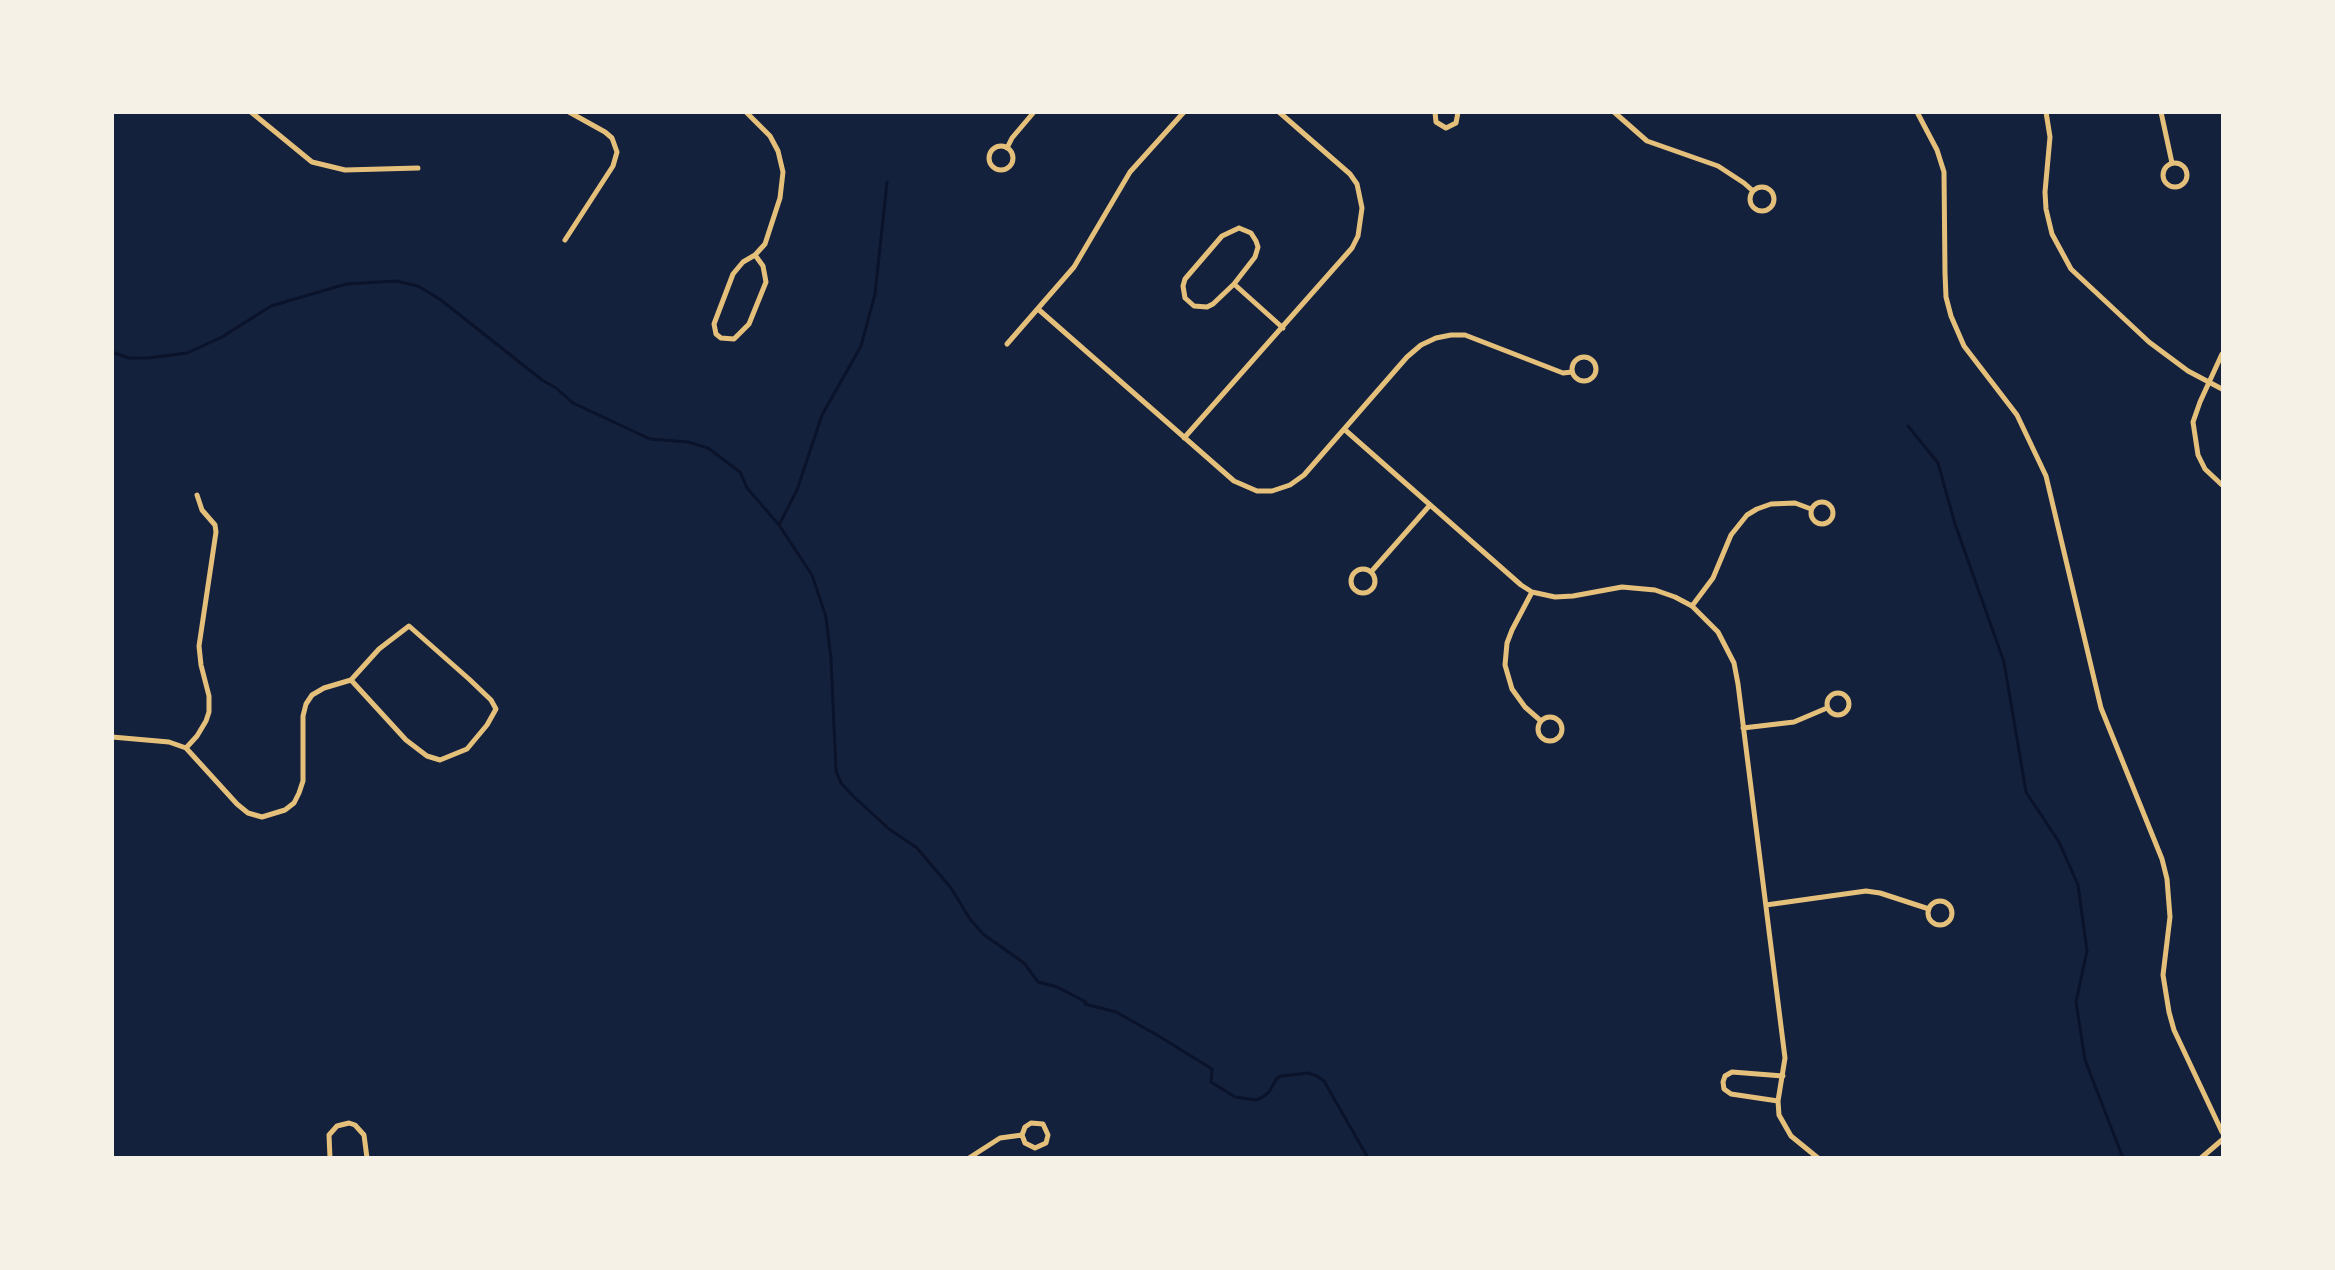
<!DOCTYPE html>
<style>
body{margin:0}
#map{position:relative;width:2335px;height:1270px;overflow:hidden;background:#14213d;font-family:"Varela Round",sans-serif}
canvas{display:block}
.frame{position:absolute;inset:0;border:114px solid #f6f1e7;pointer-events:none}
</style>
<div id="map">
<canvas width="2335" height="1270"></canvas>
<div class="frame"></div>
</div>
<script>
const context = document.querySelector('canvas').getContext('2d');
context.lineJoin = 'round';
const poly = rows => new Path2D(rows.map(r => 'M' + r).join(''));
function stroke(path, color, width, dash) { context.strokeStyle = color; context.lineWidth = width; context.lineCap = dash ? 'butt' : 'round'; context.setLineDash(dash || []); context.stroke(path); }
const stream = poly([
 [112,352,129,358,148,358,187,353,222,337,271,306,346,284,396,281,418,286,441,300,542,380,556,388,573,403,650,439,688,442,708,448,740,472,747,488,779,525,812,575,826,617,831,659,836,771,841,783,853,796,889,829,917,848,951,888,970,919,983,934,1024,963,1038,982,1057,987,1086,1002,1085,1004,1116,1012,1157,1035,1212,1069,1211,1082,1235,1097,1256,1100,1263,1097,1269,1092,1277,1078,1282,1076,1308,1073,1317,1076,1324,1081,1368,1158],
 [1908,426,1938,463,1955,524,2004,662,2026,792,2059,842,2078,885,2087,951,2076,1002,2085,1060,2123,1158],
 [779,525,797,490,822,415,861,346,875,294,887,182]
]);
const minor = poly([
 [251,112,312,162,345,170,418,168],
 [746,112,770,136,778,151,783,172,780,198,765,244,755,255,743,262,733,274,714,324,716,334,721,338,734,339,749,324,766,282,763,266,755,255],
 [1435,112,1436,122,1446,128,1456,123,1458,112],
 [1614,112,1647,141,1718,166,1744,183,1753,191],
 [1917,112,1937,150,1944,172,1945,273,1946,297,1951,316,1964,346,2017,415,2046,476,2101,708,2162,859,2167,879,2170,917,2163,975,2169,1012,2174,1030,2222,1132],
 [2046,112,2050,137,2045,192,2046,209,2052,234,2071,269,2149,342,2188,371,2222,389],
 [2161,112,2172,163],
 '989 158a12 12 0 1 1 24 0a12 12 0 1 1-24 0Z',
 [1007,148,1012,138,1034,112],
 '2163 175a12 12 0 1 1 24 0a12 12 0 1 1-24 0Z',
 '1750 199a12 12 0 1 1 24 0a12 12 0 1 1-24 0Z',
 [1239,228,1251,233,1256,241,1258,247,1255,257,1234,284,1213,304,1207,307,1194,306,1185,298,1183,286,1185,279,1222,236,1239,228],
 [565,240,613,166,617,152,612,138,605,132,569,112],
 [1234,284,1283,328],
 [1038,309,1234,481,1257,491,1272,491,1290,485,1304,475,1407,357,1421,345,1436,338,1451,335,1465,335,1563,373,1572,372],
 [1007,344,1074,267,1130,172,1184,112],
 [2222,354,2200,402,2193,422,2198,455,2205,469,2222,485],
 '1572 369a12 12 0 1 1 24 0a12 12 0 1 1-24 0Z',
 [1344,429,1521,585,1532,592,1555,597,1573,596,1622,587,1655,590,1675,597,1692,606,1718,632,1734,663,1738,684,1785,1058,1778,1101,1779,1115,1791,1136,1818,1158],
 [1184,438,1352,248,1358,236,1362,208,1357,184,1350,174,1279,112],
 '1811 513a11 11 0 1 1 22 0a11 11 0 1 1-22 0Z',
 '1351 581a12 12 0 1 1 24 0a12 12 0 1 1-24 0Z',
 [1371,572,1430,505],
 [1532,592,1512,630,1507,643,1505,665,1512,689,1525,707,1541,721],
 [1692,606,1713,578,1731,535,1747,515,1757,509,1771,504,1795,503,1811,509],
 '1827 704a11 11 0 1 1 22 0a11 11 0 1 1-22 0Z',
 '1538 729a12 12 0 1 1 24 0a12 12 0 1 1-24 0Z',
 [1743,728,1794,722,1827,708],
 [112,737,169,742,186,748,237,804,248,813,262,817,285,810,294,803,299,793,303,781,303,716,306,704,312,695,324,688,351,680,379,649,409,626,469,679,491,700,496,709,487,725,467,749,440,760,427,756,406,740,351,680],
 [186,748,197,736,206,721,209,712,209,696,201,665,199,646,216,532,215,525,202,510,197,495],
 '1928 913a12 12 0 1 1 24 0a12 12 0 1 1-24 0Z',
 [1766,905,1866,891,1880,893,1929,909],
 [1778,1101,1731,1094,1724,1089,1723,1082,1725,1076,1732,1072,1783,1076],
 [330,1158,329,1135,337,1126,349,1123,355,1125,364,1135,367,1158],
 [969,1158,1000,1138,1022,1135,1025,1127,1031,1123,1043,1124,1048,1135,1046,1143,1035,1148,1025,1143,1022,1135],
 [2201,1158,2222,1140]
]);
stroke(stream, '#0b132b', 3);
stroke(minor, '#e5c07b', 5);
</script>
